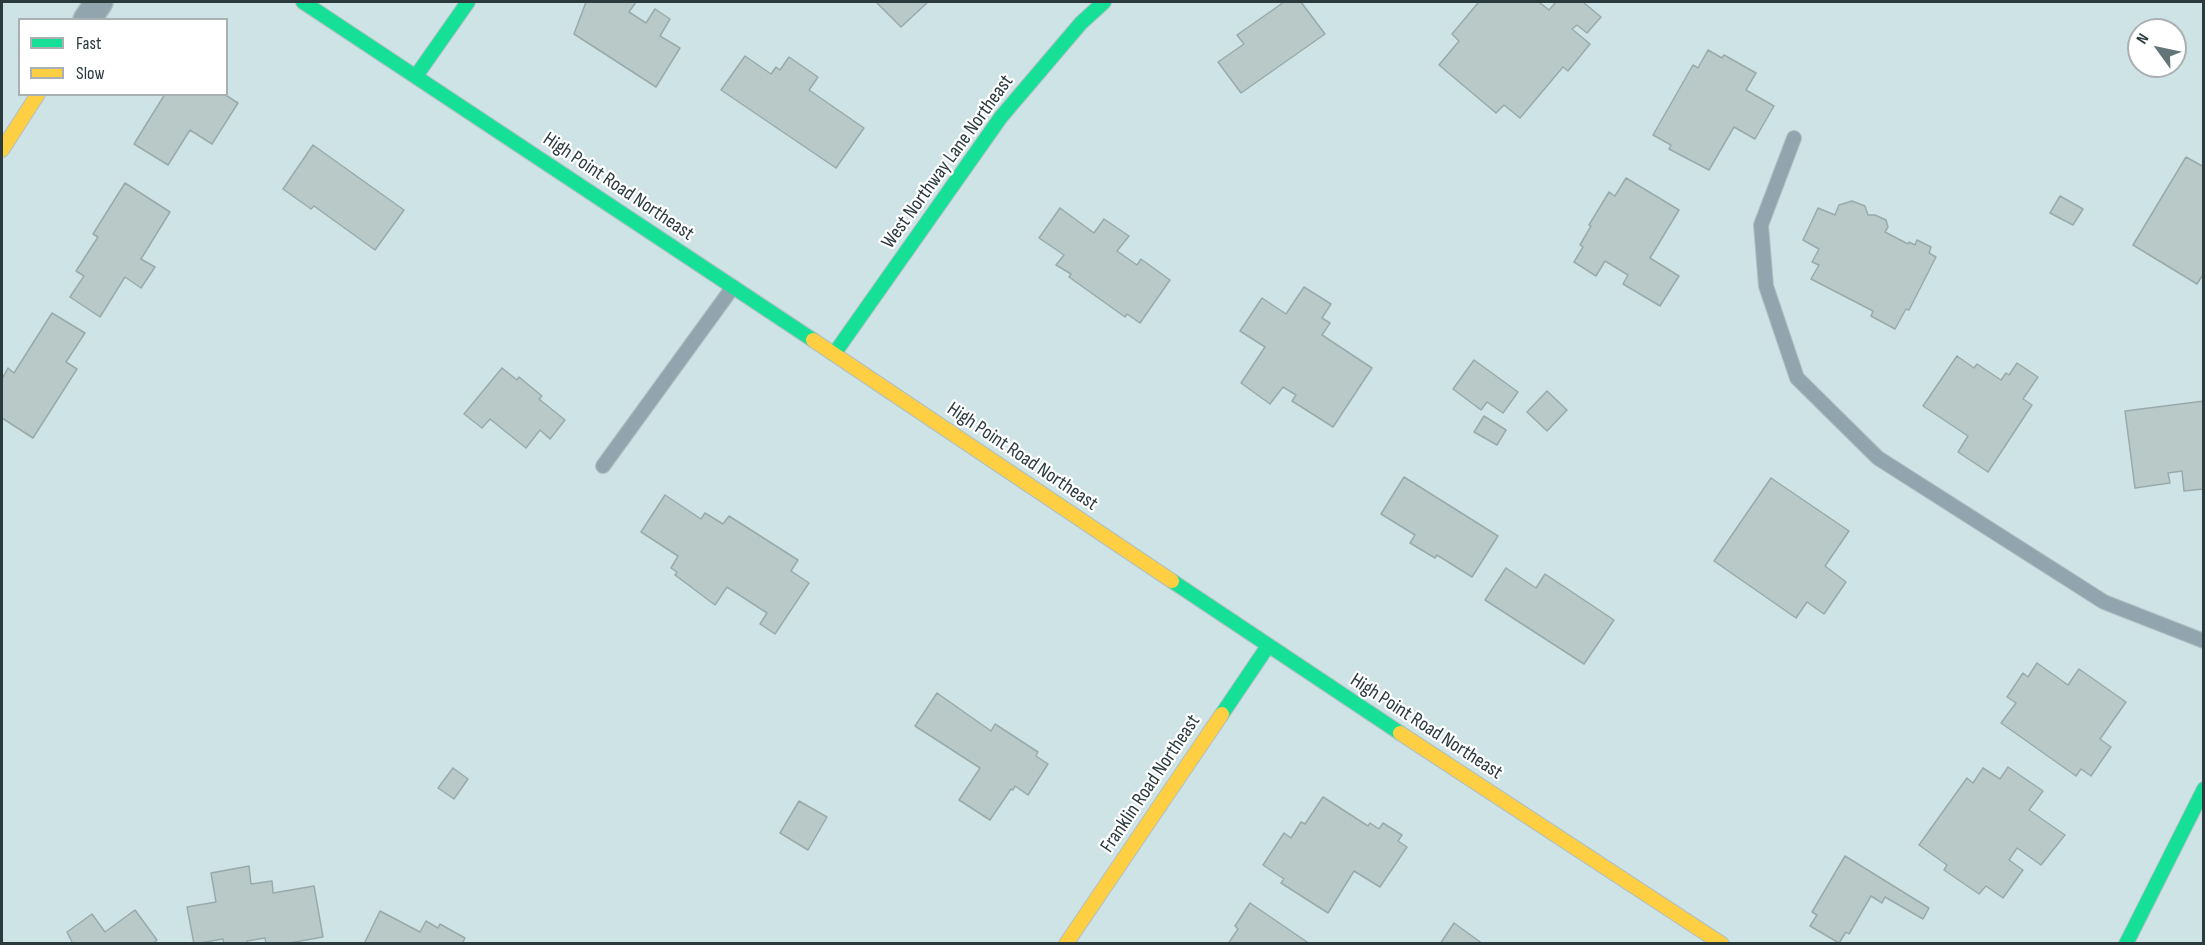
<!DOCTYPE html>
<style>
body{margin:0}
#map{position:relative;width:2205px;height:945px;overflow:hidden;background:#cee3e6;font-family:"Sofia Sans Condensed",sans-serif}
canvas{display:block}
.frame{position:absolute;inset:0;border:3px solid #2a3a3d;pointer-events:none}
.legend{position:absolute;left:18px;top:18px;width:210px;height:78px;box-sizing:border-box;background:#fff;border:2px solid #aab0b1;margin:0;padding:8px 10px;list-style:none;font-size:18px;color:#2a3a3d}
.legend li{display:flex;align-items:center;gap:12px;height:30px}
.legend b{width:30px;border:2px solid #aab0b1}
.north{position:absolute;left:2127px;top:18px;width:60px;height:60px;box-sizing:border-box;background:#fff;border:2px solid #aab0b1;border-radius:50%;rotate:303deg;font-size:16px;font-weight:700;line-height:24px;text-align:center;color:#2a3a3d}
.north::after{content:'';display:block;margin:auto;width:21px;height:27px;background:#637578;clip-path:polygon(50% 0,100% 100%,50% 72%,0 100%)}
</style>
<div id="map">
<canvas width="2205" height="945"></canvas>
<div class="frame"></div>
<ul class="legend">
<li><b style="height:8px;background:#16e098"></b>Fast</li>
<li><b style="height:8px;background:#ffcf43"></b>Slow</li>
</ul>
<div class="north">N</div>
</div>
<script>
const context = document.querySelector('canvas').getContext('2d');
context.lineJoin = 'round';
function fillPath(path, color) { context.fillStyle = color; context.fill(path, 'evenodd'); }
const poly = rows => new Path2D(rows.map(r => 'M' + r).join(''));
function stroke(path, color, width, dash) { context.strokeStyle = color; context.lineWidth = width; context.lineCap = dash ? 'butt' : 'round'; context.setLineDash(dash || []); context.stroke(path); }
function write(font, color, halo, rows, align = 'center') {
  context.font = font + ' "Sofia Sans Condensed",sans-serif'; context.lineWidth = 4.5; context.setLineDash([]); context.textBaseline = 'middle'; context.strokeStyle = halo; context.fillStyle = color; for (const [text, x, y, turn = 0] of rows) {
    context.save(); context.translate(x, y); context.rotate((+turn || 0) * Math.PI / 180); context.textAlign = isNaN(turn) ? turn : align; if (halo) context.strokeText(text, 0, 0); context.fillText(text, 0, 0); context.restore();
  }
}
const building = poly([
 [586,2,636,2,629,12,646,23,655,9,670,19,660,36,680,48,656,87,574,34,586,2],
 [876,2,928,2,901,27,876,2],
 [1284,2,1301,2,1325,34,1241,93,1218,62,1244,44,1237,35,1284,2],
 [1476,2,1539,2,1549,10,1556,2,1583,2,1601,17,1587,33,1577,25,1572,29,1590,44,1568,71,1563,67,1520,118,1504,105,1496,113,1439,65,1459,41,1452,34,1478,3,1476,2],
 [1708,50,1722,58,1724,55,1756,73,1746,90,1774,106,1755,139,1734,127,1709,170,1669,149,1671,145,1653,135,1693,65,1698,68,1708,50],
 [745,56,771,74,776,67,780,70,789,57,818,77,809,90,864,128,836,168,721,90,745,56],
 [165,94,224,94,238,103,212,144,190,130,168,165,134,144,165,94],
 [313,145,404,210,375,250,314,206,311,209,283,189,313,145],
 [2186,157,2204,167,2204,273,2197,284,2133,245,2186,157],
 [1626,178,1679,210,1650,258,1679,276,1660,306,1623,284,1628,275,1605,261,1596,276,1574,262,1583,247,1580,245,1591,226,1589,225,1609,192,1615,196,1626,178],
 [125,183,170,212,141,259,155,267,141,288,125,277,100,317,70,297,84,276,76,271,98,237,93,234,125,183],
 [2060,196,2083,209,2073,225,2050,213,2060,196],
 [1852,201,1865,206,1868,215,1875,215,1886,220,1888,227,1885,232,1908,244,1909,242,1915,245,1917,240,1931,247,1929,253,1936,257,1909,310,1906,309,1895,329,1871,316,1873,311,1811,279,1819,265,1812,262,1819,249,1803,240,1818,208,1835,215,1839,205,1852,201],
 [1060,208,1094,233,1104,219,1129,236,1117,251,1137,265,1141,259,1170,280,1140,323,1127,314,1125,317,1069,277,1071,274,1056,265,1064,255,1039,238,1060,208],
 [1304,287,1331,304,1322,318,1330,323,1322,335,1372,368,1333,427,1292,401,1296,395,1283,387,1270,404,1241,383,1265,347,1240,331,1262,298,1286,314,1304,287],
 [52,313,85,333,66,362,77,369,33,438,2,418,2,379,8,368,14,373,52,313],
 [1957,356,1974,368,1977,364,2001,380,2006,373,2009,375,2017,363,2038,377,2023,399,2032,405,1988,472,1958,452,1968,436,1923,406,1957,356],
 [1474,360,1518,392,1503,413,1487,402,1481,410,1453,389,1474,360],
 [502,368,517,380,519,377,542,396,539,399,565,420,550,439,540,430,526,448,490,419,482,428,464,414,502,368],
 [1547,391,1567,410,1547,431,1527,412,1547,391],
 [2204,401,2204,489,2184,491,2182,471,2168,473,2170,483,2135,488,2125,411,2204,401],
 [1484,416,1506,430,1497,445,1474,432,1484,416],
 [1404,477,1498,536,1472,577,1437,555,1435,558,1410,543,1415,535,1381,514,1404,477],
 [1771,478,1849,531,1825,566,1846,582,1824,614,1807,602,1796,618,1714,561,1771,478],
 [665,495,701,519,705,513,723,524,729,516,798,560,791,571,809,583,775,634,760,624,767,613,727,587,715,605,675,575,677,572,671,568,678,556,641,532,665,495],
 [1506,568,1536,588,1545,574,1614,620,1584,664,1485,600,1506,568],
 [2037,663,2068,685,2079,669,2126,702,2100,739,2111,747,2091,776,2081,769,2076,776,2001,723,2016,703,2007,697,2023,673,2028,677,2037,663],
 [937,693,991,731,995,724,1038,752,1036,756,1048,764,1028,795,1015,786,1013,790,1011,789,990,820,959,800,980,768,915,726,937,693],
 [2008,767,2043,791,2029,810,2065,835,2041,865,2017,848,2009,860,2023,870,2003,898,1986,886,1979,894,1944,870,1947,865,1919,845,1967,778,1973,783,1983,768,2000,779,2008,767],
 [453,768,468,779,454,799,438,788,453,768],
 [1323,797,1368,826,1370,823,1379,829,1383,823,1402,835,1398,841,1407,847,1380,887,1354,871,1328,913,1281,883,1284,879,1263,865,1284,833,1291,838,1301,822,1305,824,1323,797],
 [799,801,827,817,808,850,780,833,799,801],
 [1845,856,1929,908,1923,919,1885,897,1882,903,1871,896,1849,934,1846,932,1839,943,1810,926,1817,915,1812,912,1845,856],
 [249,866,251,884,272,881,273,893,314,886,323,937,284,944,266,944,265,938,247,941,248,944,224,944,223,939,194,944,187,907,216,902,211,873,249,866],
 [1250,903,1310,944,1228,944,1238,929,1235,926,1250,903],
 [135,910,157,940,153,944,73,944,67,932,92,914,105,932,135,910],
 [380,911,420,932,426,921,438,928,440,924,465,938,462,944,364,944,380,911],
 [1454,923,1483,944,1440,944,1454,923]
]);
const lane = poly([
 [1794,138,1761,225,1766,286,1797,378,1878,458,2104,602,2204,641],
 [603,466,733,287]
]);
const street = poly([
 [87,20,99,2]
]);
const fast = poly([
 [303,2,813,340],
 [416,76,468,2],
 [834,354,1001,117,1081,23,1104,2],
 [1172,581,1400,733],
 [1222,714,1268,646],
 [2126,944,2204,789]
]);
const slow = poly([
 [2,150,38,94],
 [813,340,1172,581],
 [1400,733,1722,944],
 [1066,944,1222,714]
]);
const streetNames = [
 ["West Northway Lane Northeast",948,162,-54],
 ["High Point Road Northeast",618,187,34],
 ["High Point Road Northeast",1022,457,34],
 ["High Point Road Northeast",1426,727,33],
 ["Franklin Road Northeast",1151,784,-56]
];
fillPath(building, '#b8c9c8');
stroke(building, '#9aaaaa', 1.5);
stroke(lane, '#afc0c3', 16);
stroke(street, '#afc0c3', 30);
stroke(fast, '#afc0c3', 16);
stroke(slow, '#afc0c3', 16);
stroke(lane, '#91a5af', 14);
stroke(street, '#91a5af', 27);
stroke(fast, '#16e098', 14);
stroke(slow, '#ffcf43', 14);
write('20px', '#2a3a3d', '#fff', streetNames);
</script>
